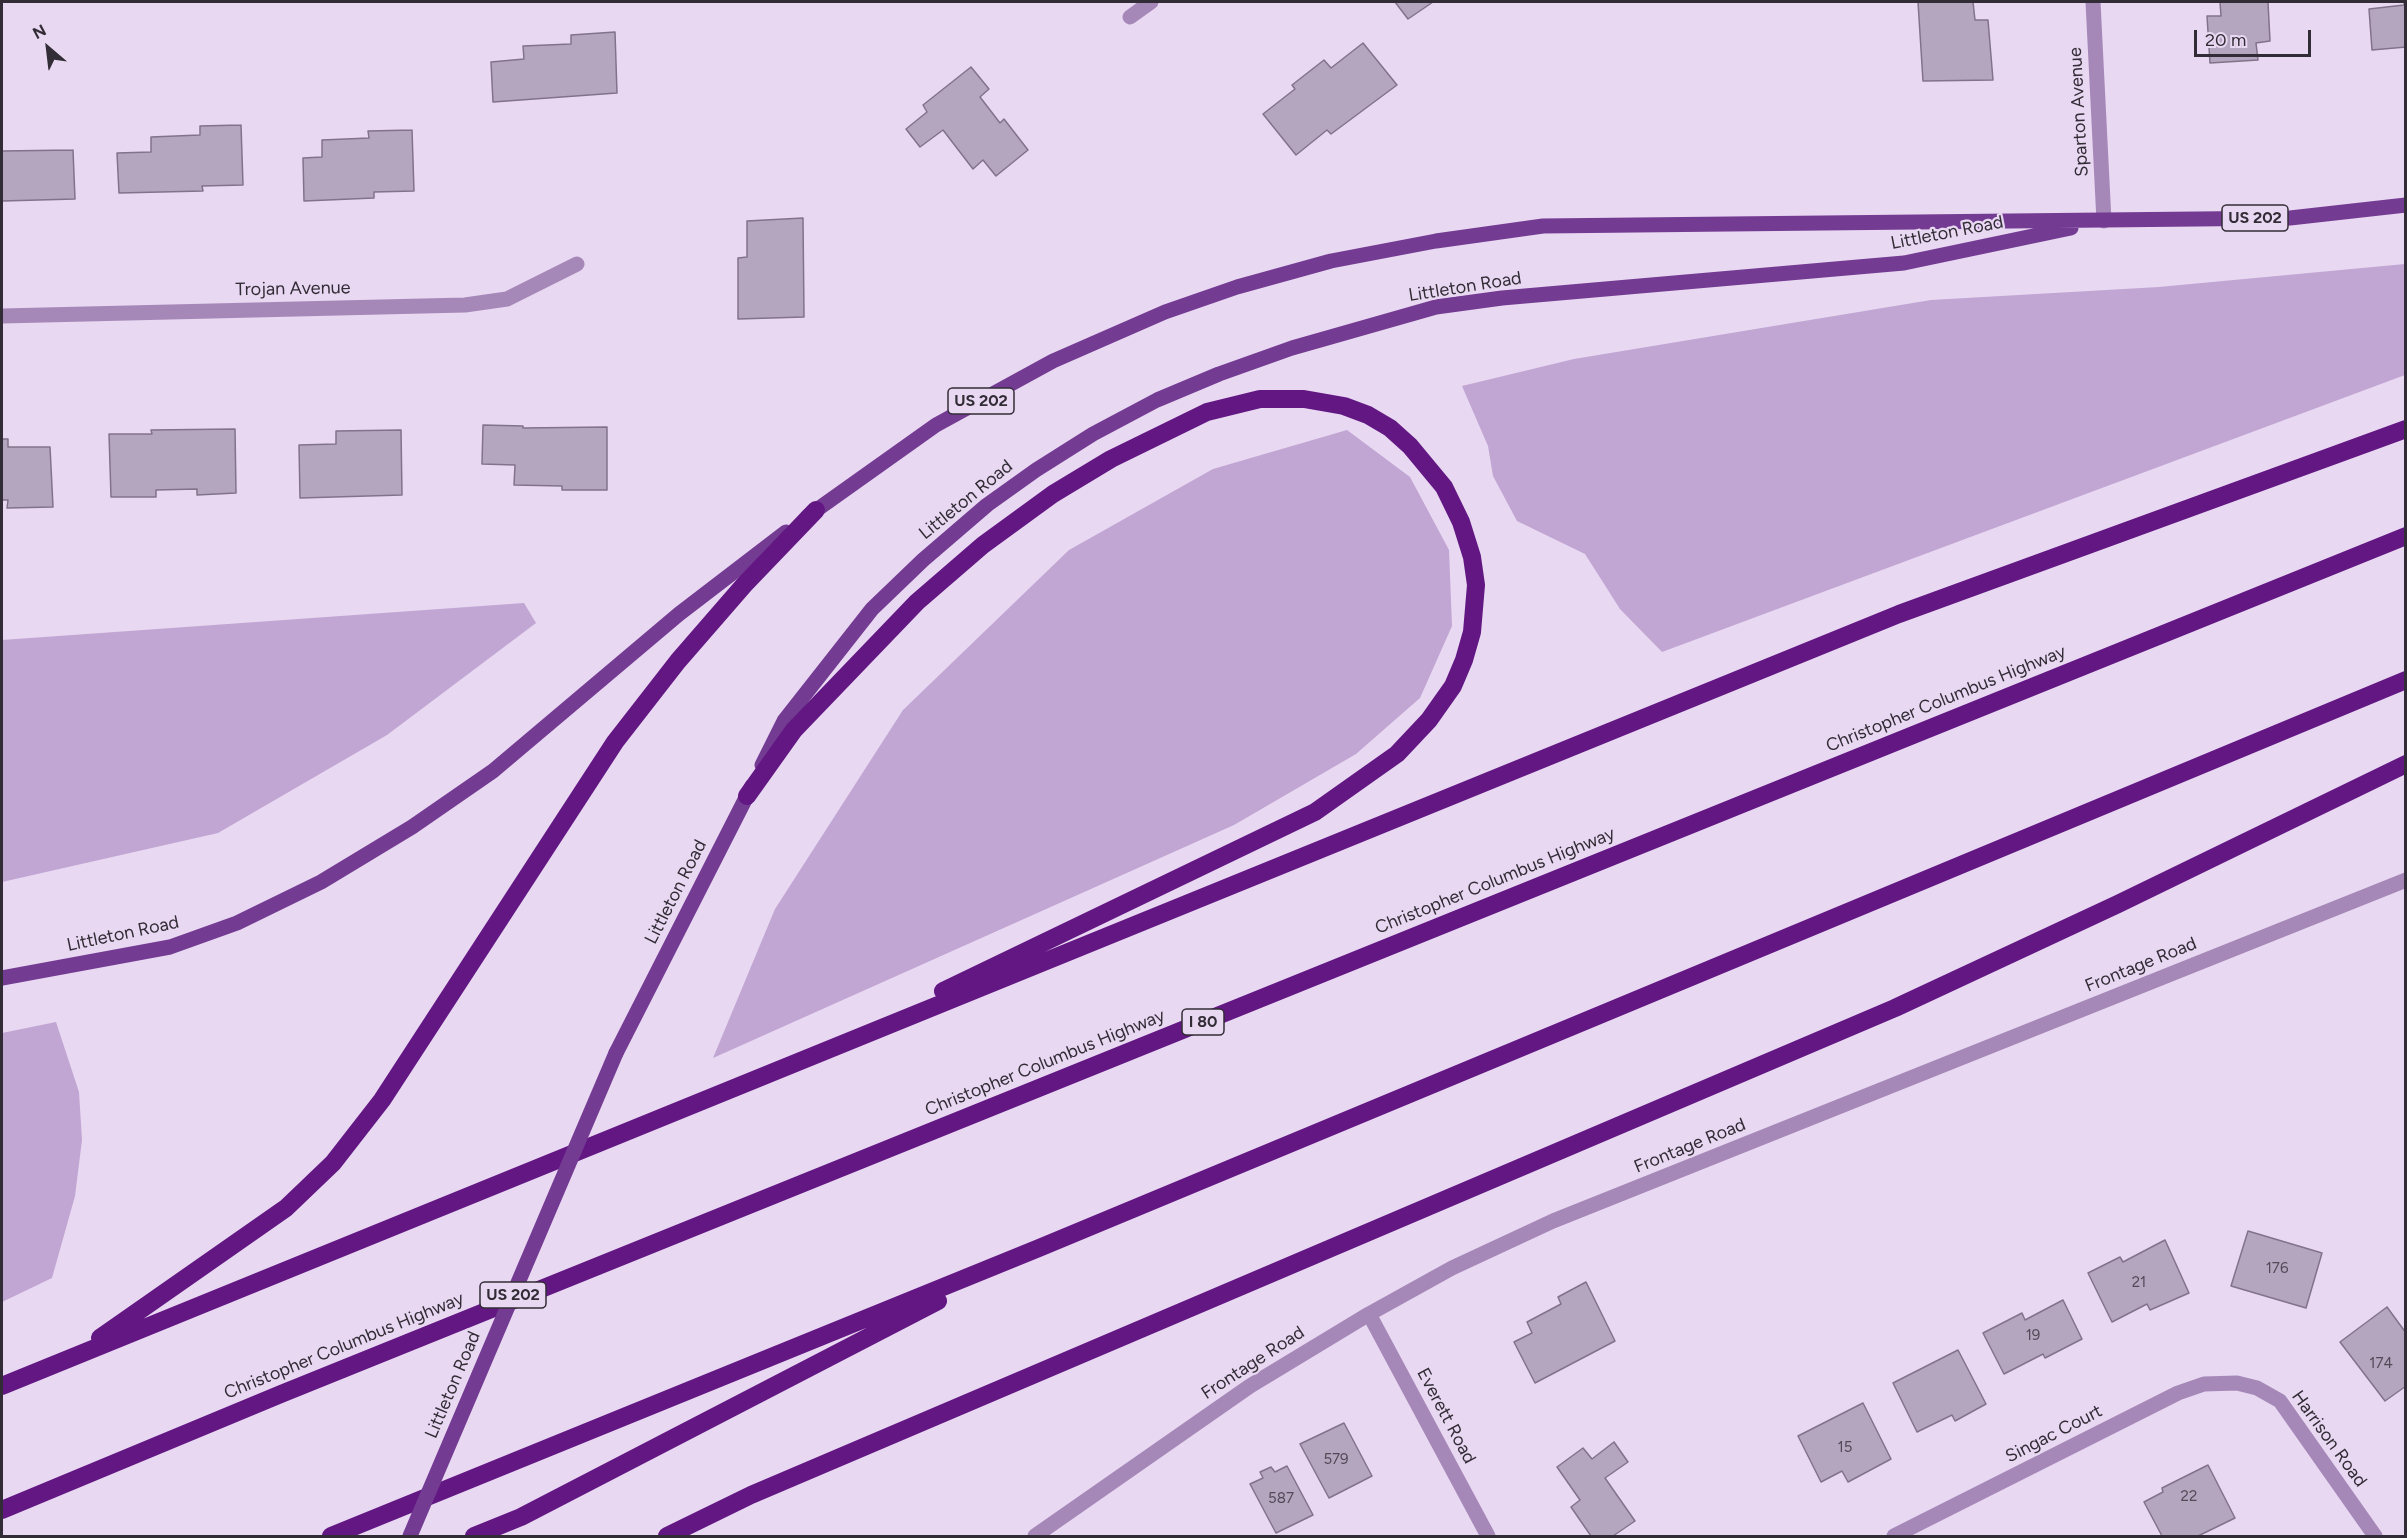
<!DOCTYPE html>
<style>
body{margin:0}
#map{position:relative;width:2407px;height:1538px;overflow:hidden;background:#e8d8f2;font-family:Figtree,sans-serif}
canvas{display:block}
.frame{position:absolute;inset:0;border:3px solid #322c36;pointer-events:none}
.north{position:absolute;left:18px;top:18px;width:60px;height:60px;-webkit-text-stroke:4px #e8d8f2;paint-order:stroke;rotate:332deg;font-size:16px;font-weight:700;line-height:24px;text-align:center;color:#322c36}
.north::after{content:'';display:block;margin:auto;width:21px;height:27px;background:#322c36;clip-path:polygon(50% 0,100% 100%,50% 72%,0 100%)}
.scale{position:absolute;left:2194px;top:30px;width:117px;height:27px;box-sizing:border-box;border:3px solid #322c36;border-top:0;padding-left:8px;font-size:18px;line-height:21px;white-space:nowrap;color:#322c36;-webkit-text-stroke:4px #e8d8f2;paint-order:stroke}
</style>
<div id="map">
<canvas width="2407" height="1538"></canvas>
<div class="frame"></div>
<div class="north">N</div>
<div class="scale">20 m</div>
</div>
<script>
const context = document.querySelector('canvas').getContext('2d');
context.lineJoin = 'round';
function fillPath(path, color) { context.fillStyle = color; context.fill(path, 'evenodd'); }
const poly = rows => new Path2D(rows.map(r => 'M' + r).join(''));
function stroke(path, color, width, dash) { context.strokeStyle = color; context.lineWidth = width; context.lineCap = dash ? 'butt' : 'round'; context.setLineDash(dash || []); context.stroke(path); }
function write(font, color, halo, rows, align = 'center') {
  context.font = font + ' Figtree,sans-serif'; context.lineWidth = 4.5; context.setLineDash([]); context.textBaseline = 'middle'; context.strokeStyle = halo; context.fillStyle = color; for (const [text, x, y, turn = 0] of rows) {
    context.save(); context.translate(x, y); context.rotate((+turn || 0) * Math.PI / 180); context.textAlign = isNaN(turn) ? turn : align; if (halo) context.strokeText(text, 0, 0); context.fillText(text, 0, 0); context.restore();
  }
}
const green = poly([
 [2405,264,2405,375,1662,652,1620,609,1585,554,1517,521,1493,476,1488,446,1462,386,1574,359,1931,300,2159,287],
 [1347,430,1410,477,1449,550,1452,626,1420,698,1356,754,1234,825,713,1058,775,909,903,710,1069,550,1213,469],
 [524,603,536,623,387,735,218,833,2,882,2,640],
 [56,1022,79,1092,82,1140,75,1196,52,1278,2,1302,2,1033]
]);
const building = poly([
 [1395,2,1433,2,1408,19,1395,2],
 [1918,2,1973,2,1975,20,1988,20,1993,80,1923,81,1918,2],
 [2220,2,2268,2,2270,41,2256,43,2258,60,2210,63,2207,16,2221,16,2220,2],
 [2404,2,2406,2,2406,47,2372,50,2369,9,2404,5,2404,2],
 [615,32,617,93,493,102,491,62,524,59,523,46,571,44,571,35,615,32],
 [1363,43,1397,85,1331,134,1327,130,1296,155,1263,114,1295,89,1292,85,1324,60,1331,68,1363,43],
 [971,67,989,89,980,97,1000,123,1004,119,1028,150,996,176,983,160,973,169,943,130,920,147,906,129,927,112,923,105,971,67],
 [241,125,243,185,202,186,203,191,119,193,117,153,151,152,151,137,200,135,200,126,241,125],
 [412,130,414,191,374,192,374,198,304,201,303,158,322,157,322,140,369,138,368,131,412,130],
 [73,150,75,199,2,201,2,151,73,150],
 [803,218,804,317,738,319,738,258,747,257,747,221,803,218],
 [483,425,523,426,523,428,607,427,607,490,562,490,562,486,514,485,515,465,482,464,483,425],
 [235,429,236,493,197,495,197,489,156,490,156,497,111,497,109,434,152,434,151,430,235,429],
 [401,430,402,495,300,498,299,445,336,444,336,431,401,430],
 [2,439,8,439,8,447,50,447,53,507,7,508,8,500,2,500,2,439],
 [2248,1231,2322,1253,2306,1308,2231,1286,2248,1231],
 [2165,1240,2189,1293,2150,1310,2147,1304,2112,1322,2088,1273,2120,1257,2123,1262,2165,1240],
 [1586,1282,1615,1341,1535,1383,1514,1342,1532,1333,1527,1322,1561,1304,1558,1297,1586,1282],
 [2063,1300,2082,1339,2045,1358,2043,1354,2004,1374,1983,1333,2022,1313,2025,1320,2063,1300],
 [2387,1307,2406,1333,2406,1386,2385,1401,2340,1342,2387,1307],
 [1958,1350,1986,1404,1955,1421,1952,1415,1917,1432,1893,1383,1958,1350],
 [1863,1403,1891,1459,1848,1482,1842,1471,1821,1482,1798,1436,1863,1403],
 [1344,1423,1372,1476,1329,1498,1300,1444,1344,1423],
 [1614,1442,1628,1462,1605,1478,1635,1521,1613,1536,1591,1536,1571,1507,1580,1500,1557,1467,1583,1448,1592,1459,1614,1442],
 [2208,1465,2235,1518,2198,1536,2162,1536,2144,1502,2163,1492,2162,1488,2208,1465],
 [1287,1466,1313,1515,1276,1533,1250,1484,1263,1478,1260,1472,1271,1467,1275,1472,1287,1466]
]);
const minor = poly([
 [2093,2,2104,221],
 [1130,17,1151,2],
 [2,316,465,305,507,299,577,264],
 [1369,1314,1488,1536],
 [1035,1536,1250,1386,1369,1314,1452,1268,1553,1221,2406,880],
 [1894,1536,2178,1393,2204,1384,2237,1383,2257,1388,2280,1401,2375,1536]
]);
const major = poly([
 [808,516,936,425,1053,361,1165,312,1237,287,1331,261,1436,241,1543,226,2290,218,2406,205],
 [762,765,784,721,872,609,923,560,987,505,1036,470,1093,434,1157,400,1219,374,1292,348,1436,307,1502,298,1904,263,2071,228],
 [2,978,170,947,237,923,321,882,412,827,493,771,679,614,786,532],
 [616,1053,752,786]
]);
const highway = poly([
 [747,796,794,730,917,602,983,545,1053,494,1111,459,1207,412,1260,399,1304,399,1344,406,1368,415,1390,428,1410,446,1444,487,1461,522,1472,557,1476,585,1472,632,1464,660,1453,686,1429,720,1397,754,1315,812,943,991],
 [100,1338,286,1208,333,1163,382,1100,615,742,678,661,744,585,816,510],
 [2,1386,1899,614,2406,429],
 [2,1510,281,1394,2406,536],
 [331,1536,1039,1248,2406,680],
 [474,1536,521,1517,938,1301],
 [667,1536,751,1495,1895,1008,2118,904,2406,764]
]);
const majorBridge = poly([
 [410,1536,616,1053]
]);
const numberNames = [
 ["176",2277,1269],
 ["21",2139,1283],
 ["19",2033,1336],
 ["174",2381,1364],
 ["15",1845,1448],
 ["579",1336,1460],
 ["22",2189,1497],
 ["587",1281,1499]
];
const shields = [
 [2255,218,66],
 [981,401,66],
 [1203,1022,42],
 [513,1295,66]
];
const shieldNames = [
 ["US 202",2255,218],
 ["US 202",981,401],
 ["I 80",1203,1022],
 ["US 202",513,1295]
];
const streetNames = [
 ["Sparton Avenue",2079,112,-93],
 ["Littleton Road",1947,233,-11],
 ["Littleton Road",1465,287,-9],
 ["Trojan Avenue",293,289,-1],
 ["Littleton Road",966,500,-39],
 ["Christopher Columbus Highway",1946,699,-22],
 ["Christopher Columbus Highway",1495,881,-22],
 ["Littleton Road",676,892,-63],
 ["Littleton Road",123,934,-12],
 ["Frontage Road",2141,965,-22],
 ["Christopher Columbus Highway",1045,1063,-22],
 ["Frontage Road",1690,1146,-22],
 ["Christopher Columbus Highway",344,1346,-22],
 ["Frontage Road",1253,1363,-33],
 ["Littleton Road",453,1385,-67],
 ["Everett Road",1446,1416,62],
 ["Singac Court",2054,1434,-27],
 ["Harrison Road",2329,1439,54]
];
fillPath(green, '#c1a5d3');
fillPath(building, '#b5a6bf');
stroke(building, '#82738b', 1.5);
stroke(minor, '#a688b8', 15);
stroke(major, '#743b92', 15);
stroke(highway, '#621783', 18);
stroke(majorBridge, '#743b92', 15);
write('15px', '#534a58', null, numberNames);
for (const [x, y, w] of shields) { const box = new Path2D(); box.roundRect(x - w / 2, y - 13, w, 26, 4.5); context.fillStyle = '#e8d8f2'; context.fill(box); stroke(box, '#322c36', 1.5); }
write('bold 16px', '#322c36', null, shieldNames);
write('18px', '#322c36', '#e8d8f2', streetNames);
</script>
